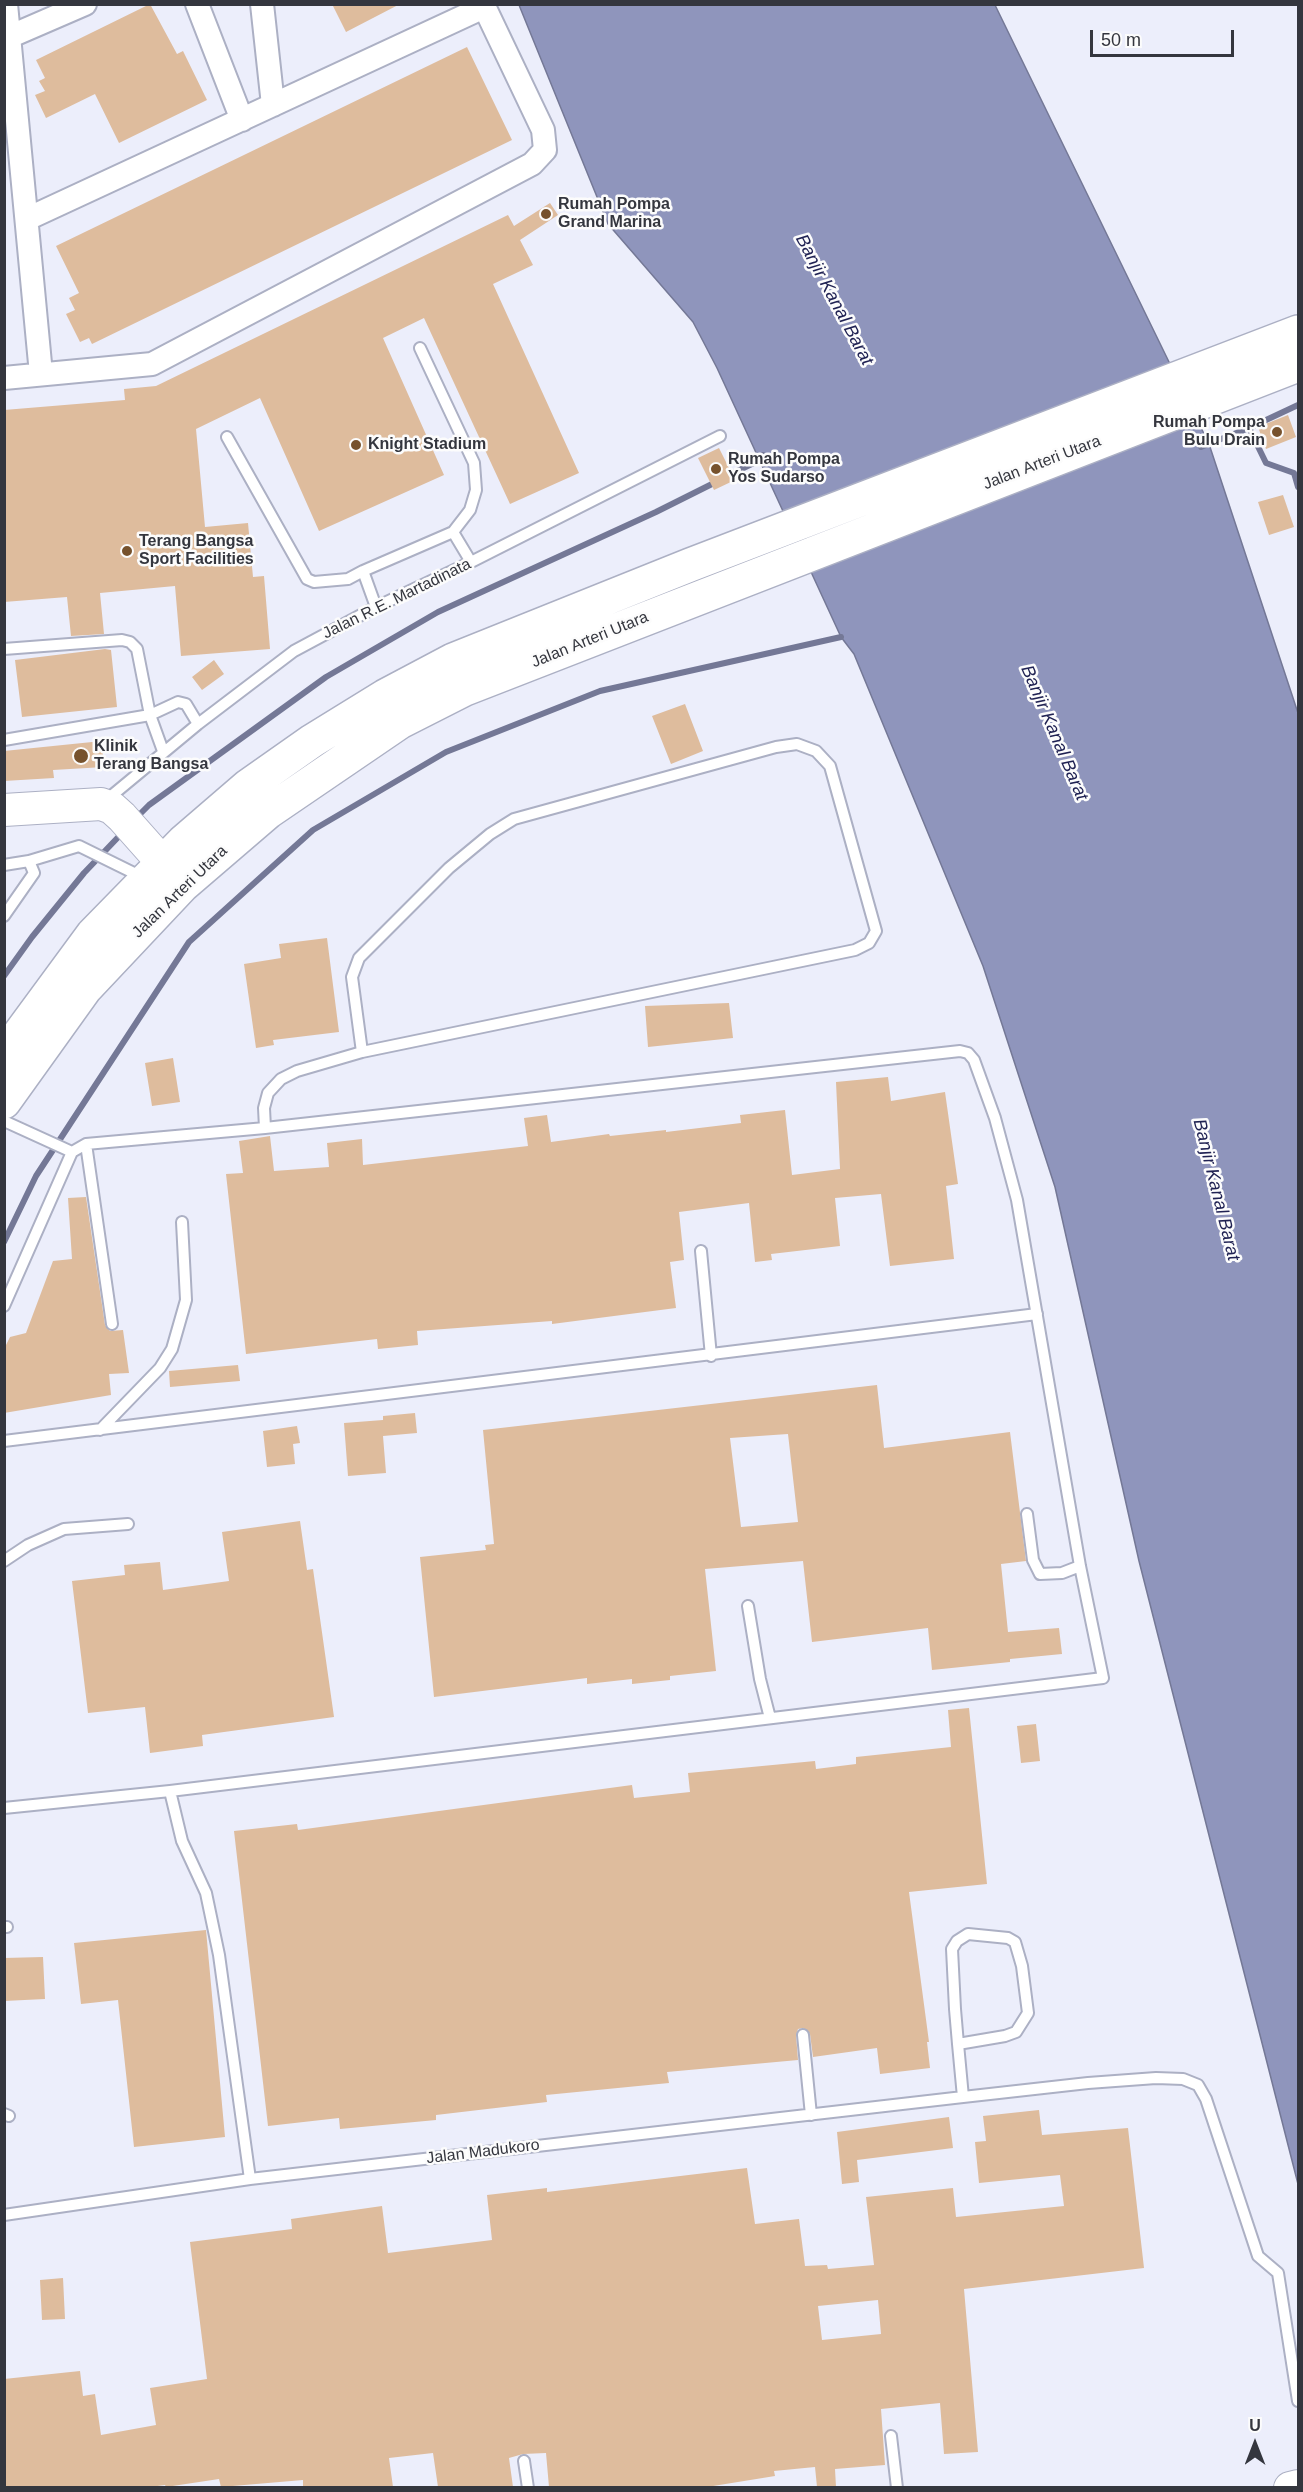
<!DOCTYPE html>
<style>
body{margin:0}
#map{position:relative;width:1303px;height:2492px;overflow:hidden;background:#eceefb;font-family:Arial,sans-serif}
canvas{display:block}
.frame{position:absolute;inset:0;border:6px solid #34363e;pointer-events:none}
.north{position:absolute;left:1225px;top:2414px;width:60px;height:60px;-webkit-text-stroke:4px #fcfcfc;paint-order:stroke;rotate:0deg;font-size:16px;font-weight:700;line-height:24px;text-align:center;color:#34363e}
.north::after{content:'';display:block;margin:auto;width:21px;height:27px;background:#34363e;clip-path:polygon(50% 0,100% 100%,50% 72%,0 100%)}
.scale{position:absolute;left:1090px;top:30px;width:144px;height:27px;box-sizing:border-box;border:3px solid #34363e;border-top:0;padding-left:8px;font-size:18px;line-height:21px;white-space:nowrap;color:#34363e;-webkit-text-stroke:4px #fcfcfc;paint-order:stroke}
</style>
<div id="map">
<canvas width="1303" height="2492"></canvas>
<div class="frame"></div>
<div class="north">U</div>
<div class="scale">50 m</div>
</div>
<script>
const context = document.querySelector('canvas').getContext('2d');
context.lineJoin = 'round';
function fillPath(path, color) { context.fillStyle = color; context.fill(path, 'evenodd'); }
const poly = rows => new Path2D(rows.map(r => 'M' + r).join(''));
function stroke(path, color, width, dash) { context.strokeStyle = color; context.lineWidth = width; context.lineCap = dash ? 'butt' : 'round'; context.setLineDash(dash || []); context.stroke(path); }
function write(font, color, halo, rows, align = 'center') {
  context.font = font + ' Arial,sans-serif'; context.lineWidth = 5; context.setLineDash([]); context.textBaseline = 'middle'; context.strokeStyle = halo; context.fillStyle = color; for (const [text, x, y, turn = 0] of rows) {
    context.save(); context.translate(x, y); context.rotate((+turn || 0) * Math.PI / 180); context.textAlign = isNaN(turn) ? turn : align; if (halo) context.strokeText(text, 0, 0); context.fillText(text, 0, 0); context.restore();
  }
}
const water = poly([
 [519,5,995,5,1209,444,1298,713,1298,2184,1139,1561,1055,1187,983,966,854,654,841,637,717,368,693,322,608,224,519,5]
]);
const stream = poly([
 [1249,428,1298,405],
 [1201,447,1249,428,1266,463,1294,473,1298,487],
 [727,476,762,459,763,455],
 [135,819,149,805,326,677,438,612,656,512,718,481],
 [4,976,32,937,84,873,124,831],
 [4,1242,36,1176,189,942,313,830,446,752,600,691,841,637]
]);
const building = poly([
 [150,4,177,54,183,51,207,100,119,143,95,94,46,118,35,95,45,91,39,81,45,78,36,60],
 [332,4,400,4,346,32],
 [467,47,512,140,92,344,89,338,80,342,66,314,75,310,69,298,79,293,56,246],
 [550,203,558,215,520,240,533,265,493,284,579,473,510,504,424,318,383,338,444,475,319,531,260,398,196,429,205,527,248,523,253,577,264,576,270,649,181,656,175,586,100,593,104,634,71,636,67,597,4,602,4,410,125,400,124,389,156,386,508,215,514,226],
 [1288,415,1296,437,1266,449,1258,427],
 [719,448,735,480,714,490,698,458],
 [1283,495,1294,527,1269,535,1258,502],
 [105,649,111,650,117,707,22,717,15,660],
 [214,660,224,674,202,690,192,677],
 [685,704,703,751,671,764,652,716],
 [102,741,104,767,53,770,54,778,4,781,4,751],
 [327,938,339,1032,273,1040,274,1045,256,1048,244,964,281,958,279,944],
 [729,1003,733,1038,648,1047,645,1006],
 [173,1058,180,1102,152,1106,145,1063],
 [888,1077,891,1101,945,1092,958,1184,946,1186,954,1259,890,1266,881,1194,835,1198,840,1246,771,1254,772,1260,755,1262,749,1203,679,1212,684,1260,670,1262,676,1308,552,1324,552,1321,417,1331,418,1345,378,1349,377,1339,246,1354,226,1174,243,1173,239,1141,270,1136,274,1171,329,1167,327,1143,362,1139,363,1165,528,1146,524,1118,547,1115,551,1142,609,1134,610,1136,666,1130,666,1132,741,1123,740,1115,785,1110,792,1175,840,1169,836,1082],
 [86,1197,105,1325,110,1331,123,1330,129,1373,109,1374,111,1395,4,1413,4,1349,10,1337,26,1333,53,1261,72,1259,68,1198],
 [238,1365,240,1381,170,1387,169,1371],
 [877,1385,884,1448,1010,1432,1026,1561,1001,1564,1008,1632,1059,1628,1062,1654,1010,1659,1010,1662,932,1670,928,1628,812,1642,803,1561,705,1569,716,1671,670,1676,670,1680,632,1684,632,1679,587,1684,587,1678,434,1697,420,1557,486,1550,485,1545,494,1544,483,1430],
 [788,1434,798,1522,741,1527,730,1438],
 [415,1413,417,1433,383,1436,386,1473,348,1476,344,1423,383,1420,383,1416],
 [297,1426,300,1443,293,1444,295,1464,267,1467,263,1431],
 [300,1521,307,1570,313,1569,334,1717,202,1735,203,1746,150,1753,145,1707,88,1713,72,1581,125,1575,124,1565,160,1562,163,1590,229,1581,222,1532],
 [969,1708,987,1884,909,1892,929,2042,927,2042,930,2068,880,2074,877,2048,813,2057,810,2034,803,2028,798,2029,796,2035,798,2060,667,2072,669,2083,546,2095,547,2102,436,2115,436,2120,340,2129,339,2118,268,2126,234,1831,297,1824,298,1830,632,1785,634,1798,690,1792,688,1773,815,1761,816,1769,856,1764,856,1757,951,1747,948,1710],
 [1036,1724,1040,1761,1021,1763,1017,1726],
 [206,1930,225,2137,134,2147,118,2000,81,2004,74,1943],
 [43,1957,45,1999,4,2001,4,1958],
 [1039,2110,1042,2135,1128,2128,1144,2268,964,2289,978,2452,944,2454,940,2403,881,2409,885,2465,835,2469,836,2487,817,2487,815,2467,774,2471,775,2476,707,2487,549,2487,546,2453,523,2454,509,2458,513,2487,438,2487,433,2453,389,2458,393,2487,303,2487,303,2480,221,2487,219,2479,166,2487,165,2485,150,2487,4,2487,4,2379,80,2371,83,2396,95,2394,101,2435,156,2425,150,2388,207,2379,190,2242,292,2229,291,2219,382,2206,388,2253,492,2240,487,2195,547,2188,547,2192,747,2168,755,2224,799,2219,805,2266,827,2265,828,2269,874,2265,866,2197,953,2188,956,2217,1064,2206,1060,2175,979,2183,975,2142,986,2141,983,2116],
 [878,2300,881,2334,822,2340,818,2306],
 [949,2117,953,2148,857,2160,859,2182,842,2184,837,2132],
 [63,2278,65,2319,42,2320,40,2280]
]);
const lane = poly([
 [420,348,474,463,476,490,470,510,453,532],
 [227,437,307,579,314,582,348,579,363,571,376,607],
 [363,571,453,532,471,562],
 [4,649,122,640,130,642,137,649,150,715,163,751],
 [4,740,150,715,178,702,186,704,198,724],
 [104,802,198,724,294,651,376,607,471,562,720,436],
 [29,861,79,846,142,877],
 [4,865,29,861,34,873,4,916],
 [4,1121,72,1152],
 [265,1128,264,1108,268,1093,281,1079,297,1071,362,1052,855,950,869,943,876,931,830,766,816,751,797,744,776,747,514,819,490,834,449,868,359,958,352,977,362,1052],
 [86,1144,112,1324],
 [701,1251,711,1356],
 [4,1306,72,1152,86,1144,265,1128,960,1051,968,1053,974,1060,995,1118,1017,1200,1080,1566,1103,1678,170,1791,4,1808],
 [100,1430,160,1368,172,1349,186,1300,182,1222],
 [4,1441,1037,1314],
 [1027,1514,1033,1560,1040,1574,1062,1573,1080,1566],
 [4,1561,28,1545,64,1529,128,1524],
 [748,1606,760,1679,770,1718],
 [170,1791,182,1841,206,1893,219,1955,250,2179],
 [4,1927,7,1927],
 [803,2035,811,2115],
 [958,2044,1005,2036,1016,2032,1028,2013,1022,1966,1015,1942,1008,1938,968,1934,957,1941,952,1949,955,2009,958,2044,963,2097],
 [4,2114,9,2116],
 [4,2215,250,2179,963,2097,1088,2083,1156,2078,1183,2079,1198,2085,1206,2099,1258,2256,1278,2273,1298,2401],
 [891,2436,897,2488],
 [524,2461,528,2488]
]);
const street = poly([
 [6,4,41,374],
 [197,4,242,120],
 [262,4,273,105],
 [11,36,85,4],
 [27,219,484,7],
 [4,378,152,364,532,164,545,150,543,130,483,4]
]);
const secondary = poly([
 [4,810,101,804,112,808,122,817,162,862],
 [1290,2488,1298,2486]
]);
const highway = poly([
 [4,1055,93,934,183,842,248,786,312,741,385,696,453,660,690,565,1298,332],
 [4,1102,85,989,183,885,268,812,400,722,465,689,1298,365]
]);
const markers = [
 [546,214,6,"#77522d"],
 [1277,432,6,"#77522d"],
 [356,445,6,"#77522d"],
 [716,469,6,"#77522d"],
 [127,551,6,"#77522d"],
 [81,756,8,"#77522d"]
];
const poiNames = [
 ["Rumah Pompa",558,205],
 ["Grand Marina",558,223],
 ["Rumah Pompa",1265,423,"right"],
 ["Bulu Drain",1265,441,"right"],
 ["Knight Stadium",368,445],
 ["Rumah Pompa",728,460],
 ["Yos Sudarso",728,478],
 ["Terang Bangsa",139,542],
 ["Sport Facilities",139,560],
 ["Klinik",94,747],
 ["Terang Bangsa",94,765]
];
const streetNames = [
 ["Jalan Arteri Utara",1042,463,-21],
 ["Jalan R.E. Martadinata",397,599,-26],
 ["Jalan Arteri Utara",590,640,-22],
 ["Jalan Arteri Utara",180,892,-44],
 ["Jalan Madukoro",483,2152,-7]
];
const waterNames = [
 ["Banjir Kanal Barat",834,300,62],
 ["Banjir Kanal Barat",1054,733,67],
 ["Banjir Kanal Barat",1216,1190,76]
];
fillPath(water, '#8f95bc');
stroke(water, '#747896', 1.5);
stroke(stream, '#747896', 6);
fillPath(building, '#debc9d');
stroke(lane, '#acb0c4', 14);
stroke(street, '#acb0c4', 26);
stroke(secondary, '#acb0c4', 34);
stroke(highway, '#acb0c4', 36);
stroke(lane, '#fff', 10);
stroke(street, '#fff', 22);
stroke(secondary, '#fff', 32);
stroke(highway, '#fff', 33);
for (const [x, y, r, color] of markers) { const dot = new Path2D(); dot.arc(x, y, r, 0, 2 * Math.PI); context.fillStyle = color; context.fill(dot); stroke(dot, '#fcfcfc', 2); }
write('bold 16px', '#34363e', '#fcfcfc', poiNames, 'left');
write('16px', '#34363e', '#fcfcfc', streetNames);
write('italic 18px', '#202253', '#fcfcfc', waterNames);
</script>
